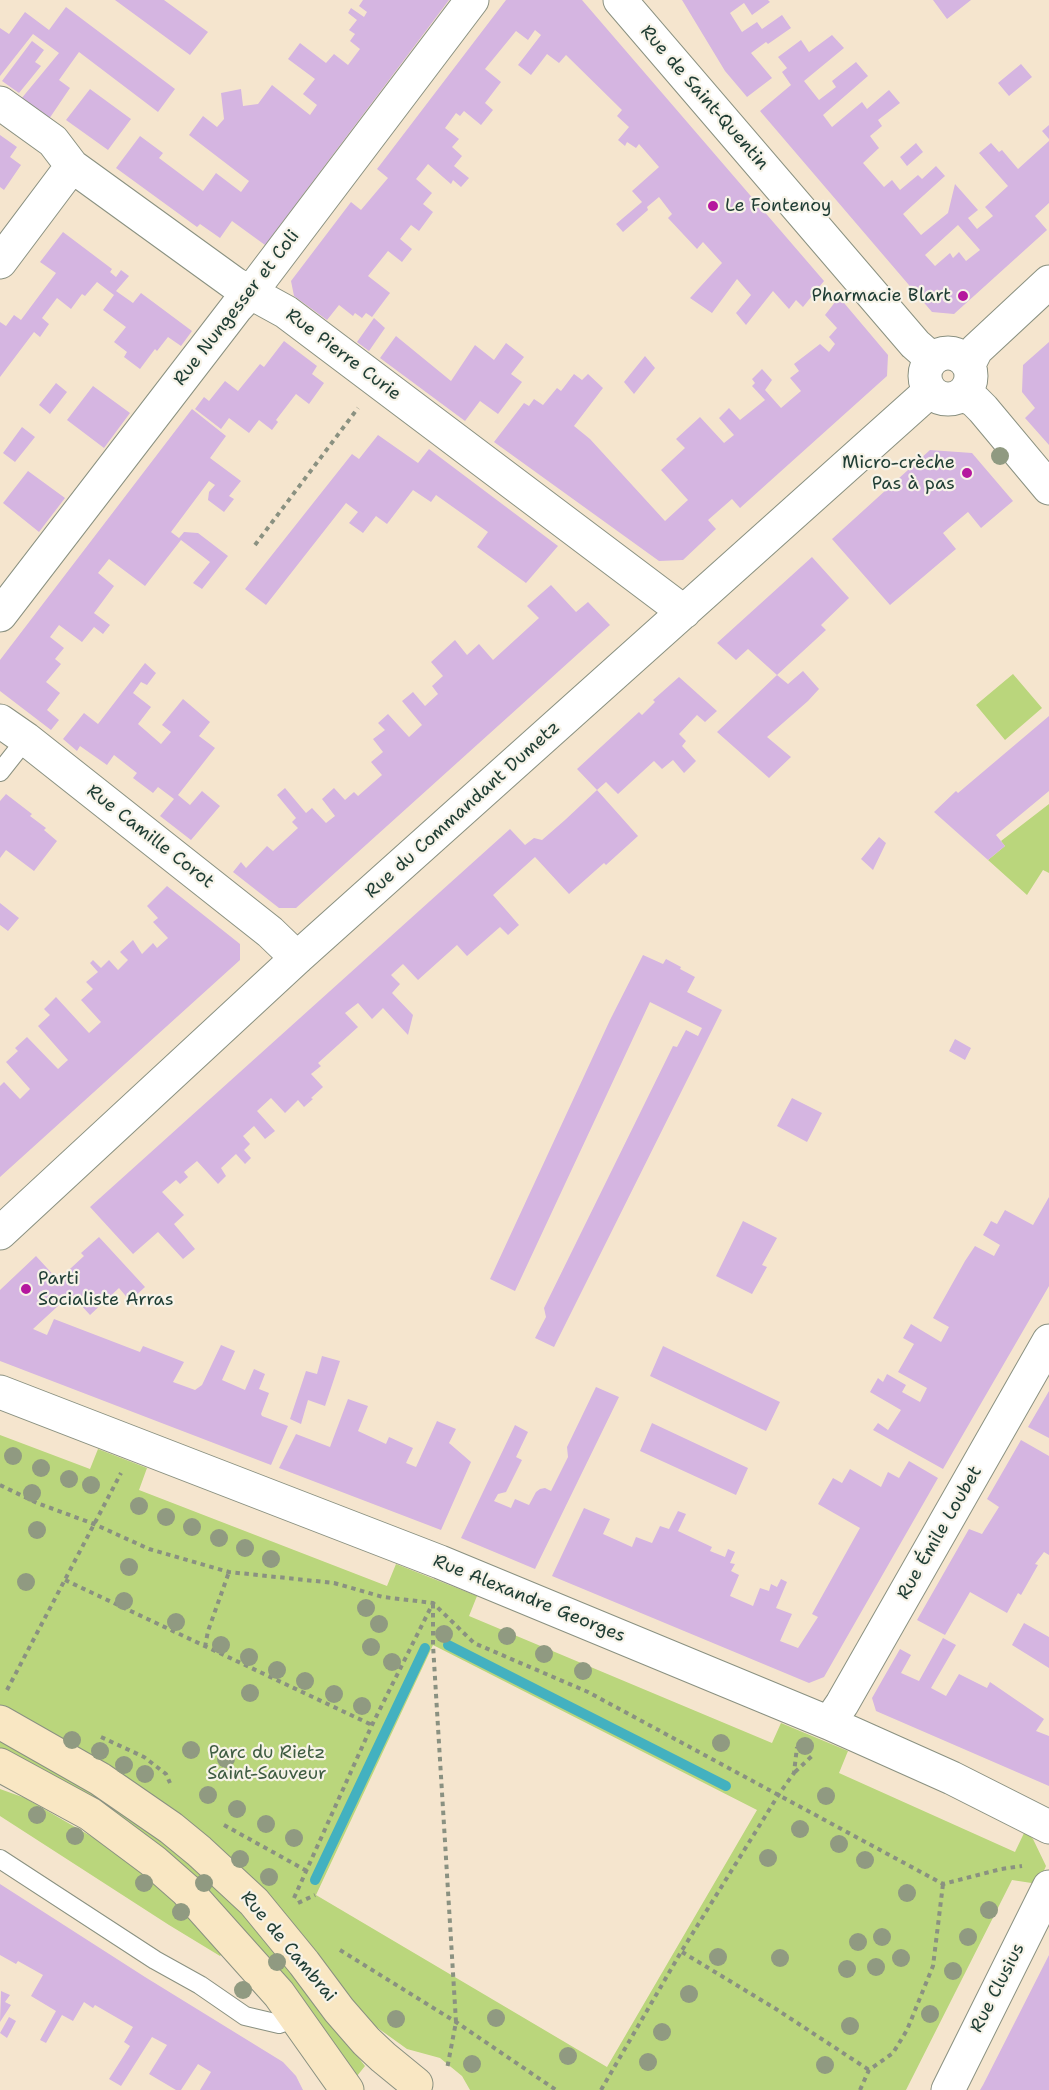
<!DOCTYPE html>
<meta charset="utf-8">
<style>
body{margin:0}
canvas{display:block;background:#f5e5ce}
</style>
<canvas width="1049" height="2090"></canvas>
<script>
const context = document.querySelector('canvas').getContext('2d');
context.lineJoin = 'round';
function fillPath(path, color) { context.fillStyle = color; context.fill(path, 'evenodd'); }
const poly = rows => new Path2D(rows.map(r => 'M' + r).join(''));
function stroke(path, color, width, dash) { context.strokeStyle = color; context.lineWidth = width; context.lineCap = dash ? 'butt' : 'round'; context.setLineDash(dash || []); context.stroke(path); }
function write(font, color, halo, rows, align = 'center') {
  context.font = font + ' "Shantell Sans",sans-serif'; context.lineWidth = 4.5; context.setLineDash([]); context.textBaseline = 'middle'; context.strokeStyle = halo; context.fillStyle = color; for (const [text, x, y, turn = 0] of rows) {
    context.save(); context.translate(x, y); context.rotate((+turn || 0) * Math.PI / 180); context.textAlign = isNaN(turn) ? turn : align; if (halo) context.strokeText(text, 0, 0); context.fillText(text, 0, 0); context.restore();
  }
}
const green = poly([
 [1013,674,1042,708,1005,740,976,705],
 [1049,804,1049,873,1043,870,1027,895,988,860,1005,846,1001,841],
 [0,1435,90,1469,98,1449,147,1468,139,1490,387,1586,396,1564,477,1596,469,1616,772,1743,781,1723,848,1751,839,1773,1015,1852,1025,1831,1033,1839,1046,1866,1038,1884,1012,1880,906,2090,470,2090,462,2076,440,2058,407,2049,368,2021,335,1982,0,1709],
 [433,1645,757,1810,607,2067,316,1895],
 [0,1735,170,1843,245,1911,365,2066,353,2081,257,1951,0,1753],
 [0,1789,25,1798,132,1860,226,1949,220,1956,169,1925,0,1816]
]);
const stream = poly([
 [448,1645,726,1786],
 [315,1880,425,1648]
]);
const building = poly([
 [115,0,164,0,208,32,190,55],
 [363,0,449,0,265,245,232,221,220,238,200,224,197,227,116,168,140,136,163,153,159,158,203,191,216,173,241,192,249,181,189,135,203,116,217,127,224,119,221,93,241,89,243,106,258,104,272,85,310,115,317,105,303,94,315,79,288,59,300,43,326,63,334,54,348,65,360,49,350,41,355,34,349,30,357,20,348,13,351,8,364,17,367,12,359,6],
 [506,0,582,0,824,281,803,307,796,300,789,309,773,291,746,325,736,313,751,295,737,279,712,313,690,298,722,263,703,242,697,249,668,218,672,214,659,197,647,207,648,210,623,232,616,224,642,202,632,191,659,167,639,144,636,148,627,142,625,146,618,140,629,127,617,116,622,110,566,55,559,63,547,54,531,75,518,65,541,35,535,30,528,40,516,31,485,69,501,82,485,103,493,110,481,125,464,111,460,116,456,113,445,128,459,139,452,147,462,156,454,166,469,178,461,187,453,180,451,184,428,164,416,179,432,193,423,204,433,212,419,231,411,225,400,239,412,249,402,262,388,251,368,276,390,293,372,317,366,313,362,318,355,313,353,316,339,305,327,320,294,296,291,281,351,202,361,210,388,178,377,169],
 [682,0,768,0,770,2,752,15,744,3,730,13,742,32,757,22,762,29,782,15,791,28,768,44,766,42,751,53,772,78,747,97,725,71],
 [933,0,971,0,947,19],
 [66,7,175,89,158,112,79,52,59,80,70,88,49,119,21,99,59,53,33,34,0,76,0,28,9,34,25,12,49,30],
 [832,35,844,48,804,81,819,100,836,87,832,81,856,62,868,76,823,115,832,127,862,102,867,109,889,90,900,103,878,120,882,126,870,136,879,148,863,163,884,187,892,180,900,190,918,175,922,179,936,166,945,176,903,214,921,235,948,213,955,184,978,210,968,218,977,229,993,216,985,207,1008,186,979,153,991,143,999,152,1002,150,1018,169,1049,141,1049,203,1035,216,1047,230,954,314,932,312,760,111,791,85,782,72,787,68,778,57,801,40,809,52],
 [958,225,980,250,966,261,959,252,953,258,950,253,935,266,925,255],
 [32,41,44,50,35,62,41,66,19,93,2,81],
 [1021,64,1032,77,1009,96,998,83],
 [90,89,131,119,108,150,66,120],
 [1049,125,1049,139,1042,131],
 [0,135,17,147,10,157,21,165,4,190,0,187],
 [916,143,923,152,907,166,900,157],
 [63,232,112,269,110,272,116,277,121,270,129,276,116,291,133,303,141,293,192,331,181,346,168,337,157,351,155,349,140,369,124,357,127,352,114,342,126,327,103,310,114,295,97,282,85,296,82,294,71,309,57,298,42,318,49,324,40,337,34,332,0,377,0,322,6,326,14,315,21,320,56,273,40,262],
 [839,297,888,355,887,376,740,508,732,499,708,520,716,529,683,560,659,561,494,442,524,403,529,406,534,399,543,405,557,388,561,391,574,374,582,380,588,374,603,388,574,426,590,439,665,521,688,500,661,470,685,448,676,439,700,417,724,443,734,435,719,418,729,408,740,420,765,400,752,386,755,383,752,379,762,369,772,380,765,390,781,408,801,391,790,378,799,371,794,364,820,344,829,352,835,344,829,337,837,328,825,315],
 [374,318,385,328,369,351,357,342],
 [396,336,451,381,475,345,494,360,506,343,524,357,511,374,522,382,498,414,480,401,465,421,380,358],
 [284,341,317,366,312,374,324,383,309,404,296,394,276,420,278,422,272,430,259,420,249,433,229,418,221,429,195,409,204,397,209,401,225,381,238,391,260,364,264,367],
 [1049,342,1049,445,1025,418,1035,408,1022,392,1023,365],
 [645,356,655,368,634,394,624,382],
 [56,383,67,392,50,414,39,405],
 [93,386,130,413,104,448,67,420],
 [192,409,226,436,210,458,241,481,229,496,234,499,224,512,208,500,209,492,215,485,209,481,171,532,179,538,184,532,198,533,228,556,202,589,193,583,210,562,181,540,145,586,109,559,98,573,114,586,94,613,110,625,103,634,94,627,82,642,59,625,50,637,64,648,55,659,61,664,46,682,60,693,47,710,59,720,51,730,0,691,0,660],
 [22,427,35,437,15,462,3,453],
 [378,435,418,463,429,449,558,546,526,583,477,547,488,532,436,495,431,502,413,490,387,524,376,516,363,533,349,523,358,512,346,503,266,605,245,589,352,454,359,459],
 [930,450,972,453,1013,501,981,528,968,512,943,533,956,549,890,605,832,539],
 [28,471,65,498,39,532,3,503],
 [812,557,849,598,821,625,826,630,777,675,748,649,736,660,717,643],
 [551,585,576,612,588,602,610,625,296,908,279,908,233,872,241,862,246,868,267,846,273,851,298,828,292,822,296,818,277,795,285,788,306,813,312,808,326,823,335,816,322,799,334,788,345,800,354,792,358,796,382,775,371,762,383,752,373,739,385,730,378,723,388,714,409,737,422,725,402,701,413,692,425,706,438,694,432,686,443,676,431,662,455,640,467,655,479,644,493,660,539,618,527,606],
 [145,663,156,673,147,685,141,682,133,693,151,707,138,724,161,744,171,732,162,725,183,699,210,722,199,736,215,748,178,795,190,805,202,791,220,806,191,840,160,816,174,799,158,787,153,793,133,778,137,773,114,755,107,765,80,746,77,751,63,739,84,713,98,724],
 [803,671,819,689,808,701,767,737,791,757,769,778,717,732,777,675,788,684],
 [679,677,717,711,705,722,697,715,679,734,686,741,682,746,696,761,684,773,673,760,662,769,654,761,618,794,606,782,597,790,638,836,606,865,604,863,569,894,535,857,493,895,519,925,508,935,500,927,467,956,457,945,418,980,403,964,391,975,400,984,392,993,413,1015,408,1035,383,1008,372,1019,358,1003,345,1013,358,1027,318,1063,321,1066,311,1074,323,1087,311,1098,313,1099,304,1107,298,1100,285,1113,271,1098,257,1111,275,1131,265,1139,254,1126,243,1136,250,1144,244,1150,251,1158,245,1164,236,1154,221,1168,226,1176,218,1184,197,1161,184,1172,188,1177,180,1184,176,1180,162,1192,184,1215,174,1224,195,1249,183,1259,158,1232,133,1254,90,1207,510,829,525,845,534,838,542,840,565,820,597,790,577,769,639,712,642,715,655,702,653,700],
 [1049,716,1049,791,996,835,1005,846,988,860,934,812,956,791,958,793],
 [6,794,32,814,30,816,46,828,44,830,57,841,34,871,6,850,0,858,0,801],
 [879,837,886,843,873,870,861,859],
 [167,886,240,944,240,960,0,1177,0,1086,4,1082,20,1099,30,1089,6,1062,18,1051,15,1048,27,1037,58,1069,68,1060,38,1026,50,1015,44,1009,56,997,89,1033,101,1022,81,1000,93,989,86,982,98,972,90,963,93,960,101,968,109,960,118,970,128,960,120,952,133,940,142,954,153,943,157,948,168,938,153,922,158,918,147,906],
 [0,903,19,918,8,931,0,925],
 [643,955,663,964,666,959,681,967,680,969,695,977,687,992,722,1010,554,1347,535,1338,546,1317,544,1308,673,1046,677,1047,686,1030,698,1036,702,1028,650,1002,515,1291,490,1279,610,1020],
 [955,1039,971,1048,965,1060,949,1051],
 [792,1098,822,1113,807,1142,777,1126],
 [1049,1197,1049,1286,943,1469,873,1430,878,1423,888,1430,901,1410,870,1392,878,1378,883,1382,887,1374,906,1385,902,1392,920,1402,927,1388,898,1372,914,1344,903,1338,911,1324,941,1342,949,1327,933,1318,965,1261,975,1246,994,1256,1000,1245,983,1235,991,1221,997,1224,1005,1210,1033,1225],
 [743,1221,777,1238,762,1265,767,1267,752,1294,716,1276],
 [99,1237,145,1287,130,1301,119,1288,90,1315,71,1294,33,1329,47,1335,54,1319,140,1352,143,1346,184,1362,173,1382,195,1390,202,1385,221,1345,235,1351,222,1380,245,1390,254,1369,265,1374,259,1389,269,1393,261,1414,262,1416,288,1426,271,1465,0,1361,0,1290,36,1256,58,1280,84,1256,81,1253],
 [663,1346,780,1402,766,1431,650,1376],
 [322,1356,340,1361,325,1406,308,1400,301,1424,290,1419,306,1371,317,1374],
 [596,1387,619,1397,535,1569,461,1538,515,1425,528,1432,516,1457,522,1460,506,1492,498,1494,494,1501,511,1508,515,1499,529,1505,536,1492,540,1489,545,1488,551,1491,568,1457,567,1447],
 [1049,1391,1049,1438,1028,1427],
 [348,1399,368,1406,358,1431,386,1444,389,1437,413,1448,406,1463,416,1467,437,1421,456,1429,449,1443,471,1462,441,1530,279,1468,296,1434,330,1447],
 [652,1423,748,1468,736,1495,640,1451],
 [1021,1440,1049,1456,1049,1555,1044,1552,1035,1564,1038,1565,1021,1595,1018,1593,1007,1613,970,1592,945,1635,917,1620,969,1529,982,1534,999,1507,987,1499],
 [909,1461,938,1478,824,1677,809,1683,552,1576,584,1508,610,1519,603,1534,632,1547,636,1537,652,1543,660,1526,669,1529,678,1511,686,1514,678,1531,712,1547,710,1551,725,1557,728,1549,735,1552,730,1563,735,1564,731,1571,739,1575,730,1596,753,1606,760,1588,769,1591,771,1584,777,1587,781,1579,787,1582,776,1608,792,1614,780,1641,798,1648,818,1617,812,1614,860,1528,818,1504,833,1478,842,1483,850,1469,881,1487,888,1472,899,1478],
 [1024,1623,1049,1637,1049,1668,1012,1645],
 [943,1638,956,1645,931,1688,946,1696,959,1674,987,1688,990,1682,1044,1719,1036,1731,1049,1736,1049,1786,876,1711,872,1698,900,1649,911,1655,901,1673,919,1681],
 [0,1884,145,1977,283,2062,296,2076,303,2090,200,2090,211,2072,198,2064,181,2090,176,2090,149,2074,167,2045,152,2037,121,2086,109,2079,130,2046,124,2042,133,2027,95,2005,93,2008,84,2002,73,2021,62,2015,46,2043,40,2040,56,2011,31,1996,43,1975,18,1961,16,1964,0,1955],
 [1049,1955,1049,2090,980,2090,983,2085],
 [1,1991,10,1995,5,2002,11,2005,0,2022],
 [9,2017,16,2021,7,2038,0,2033]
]);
const path = poly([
 [255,545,358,408],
 [0,1485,37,1503,94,1524,149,1549,229,1572,334,1583,383,1597,433,1603,474,1643,588,1692,943,1884,1001,1869,1022,1866],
 [65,1580,372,1725],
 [433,1604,433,1645,456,2022,447,2069],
 [205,1647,208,1631,229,1572],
 [7,1690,121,1473],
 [101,1737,144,1757,166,1774,170,1783],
 [795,1772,813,1755],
 [224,1825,307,1871],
 [294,1898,372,1725,433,1603],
 [298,1903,315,1895],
 [340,1950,456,2022,556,2090],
 [682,1952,776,2009,869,2070],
 [601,2090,681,1952,779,1794,794,1773,797,1747],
 [860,2090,869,2070,893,2053,907,2030,933,1966,943,1884]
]);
const service = poly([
 [0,772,26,739],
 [0,1859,155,1960,200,1985,245,2016,279,2024,296,2018]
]);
const minor = poly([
 [620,0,915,344,932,359],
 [0,103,53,141,72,166,235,284,286,312,684,612],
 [0,262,72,166],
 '925 376a23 23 0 1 1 46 0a23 23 0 1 1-46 0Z',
 [969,364,976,350,1049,282],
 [964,394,975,401,983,409,1049,488],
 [0,615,236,308,251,292,472,0],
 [0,721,26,739,270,932,297,958],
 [0,1233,297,958,930,391],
 [0,1392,440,1562,829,1723,952,1778,1049,1827],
 [829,1723,842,1704,1049,1341],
 [948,2090,1049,1887]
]);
const secondary = poly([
 [0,1722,100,1779,171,1828,199,1851,254,1902,304,1963,339,2010,366,2041,383,2057,416,2084],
 [0,1765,90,1814,153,1861,186,1890,279,1994,347,2090]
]);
const trees = [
 [1000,456],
 [13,1456],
 [41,1468],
 [69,1479],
 [91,1485],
 [32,1493],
 [139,1506],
 [166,1517],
 [192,1527],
 [37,1530],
 [219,1538],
 [245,1548],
 [271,1559],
 [129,1567],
 [26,1582],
 [124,1601],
 [366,1608],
 [176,1622],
 [379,1624],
 [444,1634],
 [507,1636],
 [221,1645],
 [371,1647],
 [544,1654],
 [249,1657],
 [392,1662],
 [277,1670],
 [583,1671],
 [305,1681],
 [250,1693],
 [334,1694],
 [362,1706],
 [72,1740],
 [721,1743],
 [805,1746],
 [191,1750],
 [100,1751],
 [226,1759],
 [124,1765],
 [145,1774],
 [208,1795],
 [826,1796],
 [237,1809],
 [37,1815],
 [266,1824],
 [800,1829],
 [75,1836],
 [294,1838],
 [839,1844],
 [768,1858],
 [240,1859],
 [865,1860],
 [269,1877],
 [144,1883],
 [204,1883],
 [907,1893],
 [989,1910],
 [181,1912],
 [882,1937],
 [968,1937],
 [858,1942],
 [718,1957],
 [780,1958],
 [901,1958],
 [277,1962],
 [876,1967],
 [847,1969],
 [953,1971],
 [243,1990],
 [689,1994],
 [930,2014],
 [496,2018],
 [396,2019],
 [850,2026],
 [662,2032],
 [568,2056],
 [648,2062],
 [472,2064],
 [825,2065]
];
const markers = [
 [713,206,6,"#b5179e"],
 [963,296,6,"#b5179e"],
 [967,473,6,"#b5179e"],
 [26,1289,6,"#b5179e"]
];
const streetNames = [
 ["Rue de Saint-Quentin",704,98,49],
 ["Rue Nungesser et Coli",237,308,-52],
 ["Rue Pierre Curie",343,355,37],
 ["Rue du Commandant Dumetz",463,810,-42],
 ["Rue Camille Corot",150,837,38],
 ["Rue Émile Loubet",940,1533,-60],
 ["Rue Alexandre Georges",529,1599,22],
 ["Rue de Cambrai",288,1947,50],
 ["Rue Clusius",998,1988,-63]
];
const poiNames = [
 ["Le Fontenoy",725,206],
 ["Pharmacie Blart",951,296,"right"],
 ["Micro-crèche",955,463,"right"],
 ["Pas à pas",955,484,"right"],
 ["Parti",38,1279],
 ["Socialiste Arras",38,1300]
];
const parkNames = [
 ["Parc du Rietz",267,1753],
 ["Saint-Sauveur",267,1774]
];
fillPath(green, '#bad67c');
stroke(stream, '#43b1c0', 10);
fillPath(building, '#d5b5e1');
stroke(service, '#8a9181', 20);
stroke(minor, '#8a9181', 35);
stroke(secondary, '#8a9181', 35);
stroke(path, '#8a9181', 4, [4.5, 4.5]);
stroke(service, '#fff', 18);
stroke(minor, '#fff', 33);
stroke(secondary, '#f9e7c3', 33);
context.fillStyle = '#909a81';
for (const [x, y] of trees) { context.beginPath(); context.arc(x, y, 9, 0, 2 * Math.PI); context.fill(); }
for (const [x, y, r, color] of markers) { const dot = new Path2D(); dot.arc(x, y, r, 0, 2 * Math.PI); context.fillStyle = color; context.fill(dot); stroke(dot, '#f7f3e8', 2); }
write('18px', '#1f3d34', '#f7f3e8', streetNames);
write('18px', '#1f3d34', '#f7f3e8', poiNames, 'left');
write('18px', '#3e5c42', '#f7f3e8', parkNames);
</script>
